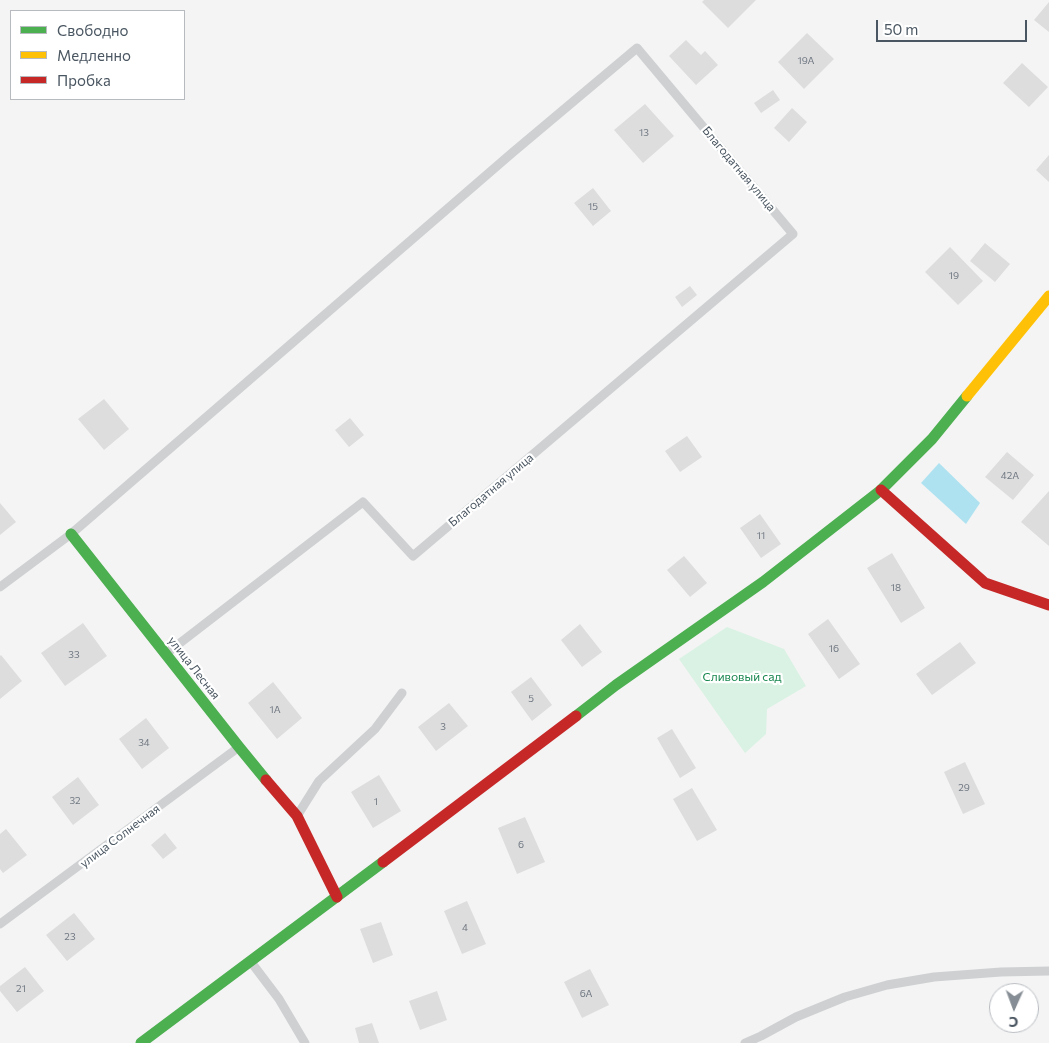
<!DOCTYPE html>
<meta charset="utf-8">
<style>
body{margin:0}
#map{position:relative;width:1049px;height:1043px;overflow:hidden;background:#f4f4f4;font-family:Commissioner,sans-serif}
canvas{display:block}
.legend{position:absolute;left:10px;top:10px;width:175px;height:90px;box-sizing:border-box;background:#fff;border:1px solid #b7bbc0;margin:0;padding:6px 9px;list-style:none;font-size:15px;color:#4a5661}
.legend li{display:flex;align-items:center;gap:10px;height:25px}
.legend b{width:25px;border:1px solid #b7bbc0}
.north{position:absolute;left:989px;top:983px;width:50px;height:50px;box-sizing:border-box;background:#fff;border:1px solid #b7bbc0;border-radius:50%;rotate:182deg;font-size:14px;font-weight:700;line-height:20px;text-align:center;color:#4a5661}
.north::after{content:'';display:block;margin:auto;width:18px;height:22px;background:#868d94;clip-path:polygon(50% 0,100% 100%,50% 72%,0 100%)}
.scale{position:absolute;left:876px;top:20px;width:151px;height:22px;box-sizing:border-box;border:2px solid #4a5661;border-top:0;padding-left:6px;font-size:15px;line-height:18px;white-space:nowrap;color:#4a5661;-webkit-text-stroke:4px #fff;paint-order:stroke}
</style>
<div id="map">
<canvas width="1049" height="1043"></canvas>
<ul class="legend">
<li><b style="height:6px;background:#4caf50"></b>Свободно</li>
<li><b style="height:6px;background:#ffc107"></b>Медленно</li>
<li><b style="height:6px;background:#c62828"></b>Пробка</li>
</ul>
<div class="north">С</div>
<div class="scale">50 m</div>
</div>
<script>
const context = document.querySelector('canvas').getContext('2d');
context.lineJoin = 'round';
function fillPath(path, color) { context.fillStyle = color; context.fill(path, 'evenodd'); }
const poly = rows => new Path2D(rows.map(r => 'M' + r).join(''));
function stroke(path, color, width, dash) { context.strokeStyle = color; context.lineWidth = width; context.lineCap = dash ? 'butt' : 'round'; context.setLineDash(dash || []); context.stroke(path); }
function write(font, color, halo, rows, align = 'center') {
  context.font = font + ' Commissioner,sans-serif'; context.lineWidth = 4.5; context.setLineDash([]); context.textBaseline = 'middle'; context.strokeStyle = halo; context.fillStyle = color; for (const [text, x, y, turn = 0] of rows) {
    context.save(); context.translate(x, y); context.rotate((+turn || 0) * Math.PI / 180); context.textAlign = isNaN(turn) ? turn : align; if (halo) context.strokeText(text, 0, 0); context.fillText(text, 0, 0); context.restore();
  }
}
const green = poly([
 [727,627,784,649,806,686,767,709,766,734,745,753,679,659]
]);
const water = poly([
 [939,463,980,503,966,524,921,483]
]);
const building = poly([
 [704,0,756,0,728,28,702,2],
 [1049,2,1049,32,1034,20],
 [807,33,834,59,804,89,778,62],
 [686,40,701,55,705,51,718,65,696,85,669,56],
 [1022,63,1048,87,1029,107,1003,83],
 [773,90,780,100,761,113,754,103],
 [645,104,674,136,643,163,614,130],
 [792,108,807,122,789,142,774,128],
 [1049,155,1049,182,1036,170],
 [593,188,611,211,593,226,574,203],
 [985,243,1010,264,995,282,970,261],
 [950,247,983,281,958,305,925,272],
 [690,286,697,295,682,307,675,297],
 [104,399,129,429,104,450,78,419],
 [350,418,364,435,349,447,335,430],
 [687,436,702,457,680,472,665,451],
 [1007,452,1034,475,1013,500,985,477],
 [1049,491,1049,546,1021,522],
 [0,503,16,522,0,535],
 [760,514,781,544,761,558,740,528],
 [892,553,925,608,901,623,867,568],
 [684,556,707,583,690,597,667,570],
 [828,619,860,664,839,679,808,634],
 [83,623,107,656,65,686,41,653],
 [580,624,602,652,582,667,561,640],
 [960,642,976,663,932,695,916,674],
 [1,655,22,681,0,699,0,656],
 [531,677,552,705,532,721,511,692],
 [273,682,302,718,277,739,248,703],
 [449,703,468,726,436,751,418,727],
 [146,718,169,748,142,769,119,739],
 [672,729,696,768,680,778,657,738],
 [965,762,985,804,963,814,944,772],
 [379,775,401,811,373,828,351,792],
 [78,777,99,805,73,825,52,797],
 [692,788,717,830,697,841,673,799],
 [525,817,545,862,517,874,498,828],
 [6,829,27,855,3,873,0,869,0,834],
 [165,833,177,848,163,859,151,845],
 [467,901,486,944,462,954,444,911],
 [74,913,95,939,67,961,46,935],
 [381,922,393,955,373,963,360,929],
 [25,967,44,991,17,1012,0,991,0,986],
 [590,969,609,1005,582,1018,564,982],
 [437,991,447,1020,420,1030,409,1001],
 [372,1023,379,1043,359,1043,355,1028]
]);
const lane = poly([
 [0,587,71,534,512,153,637,48,793,234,413,556,363,502,167,653],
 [297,816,319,781,375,729,402,693],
 [0,924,239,747],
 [251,962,279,999,305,1043],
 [745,1043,761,1036,796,1017,845,997,887,985,934,977,1001,972,1049,971]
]);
const fast = poly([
 [71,534,239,747,266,780],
 [576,716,616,685,763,582,881,490,932,439,967,396],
 [141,1043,383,862]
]);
const slow = poly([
 [967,396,1049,296]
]);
const jam = poly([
 [881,490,985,583,1049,605],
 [266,780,297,816,337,897],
 [383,862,576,716]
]);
const numberNames = [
 ["19А",806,61],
 ["13",644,133],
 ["15",593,207],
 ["19",954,276],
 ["42А",1010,476],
 ["11",761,536],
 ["18",896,588],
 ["16",834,649],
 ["33",74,655],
 ["5",531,699],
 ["1А",275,710],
 ["3",443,727],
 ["34",144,743],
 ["29",964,788],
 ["32",75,801],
 ["1",376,802],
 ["6",521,845],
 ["4",465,928],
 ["23",70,937],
 ["21",21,989],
 ["6А",586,994]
];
const streetNames = [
 ["Благодатная улица",739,169,50],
 ["Благодатная улица",491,490,-40],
 ["улица Лесная",194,668,52],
 ["улица Солнечная",120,836,-37]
];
const parkNames = [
 ["Сливовый сад",742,677]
];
fillPath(green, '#d9f2e3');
fillPath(water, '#aee2f0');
fillPath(building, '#ddddde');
stroke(lane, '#ced0d2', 9);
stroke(fast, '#4caf50', 11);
stroke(slow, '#ffc107', 11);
stroke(jam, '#c62828', 11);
write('10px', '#707881', null, numberNames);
write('12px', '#4a5661', '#fff', streetNames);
write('12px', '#17864f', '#fff', parkNames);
</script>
